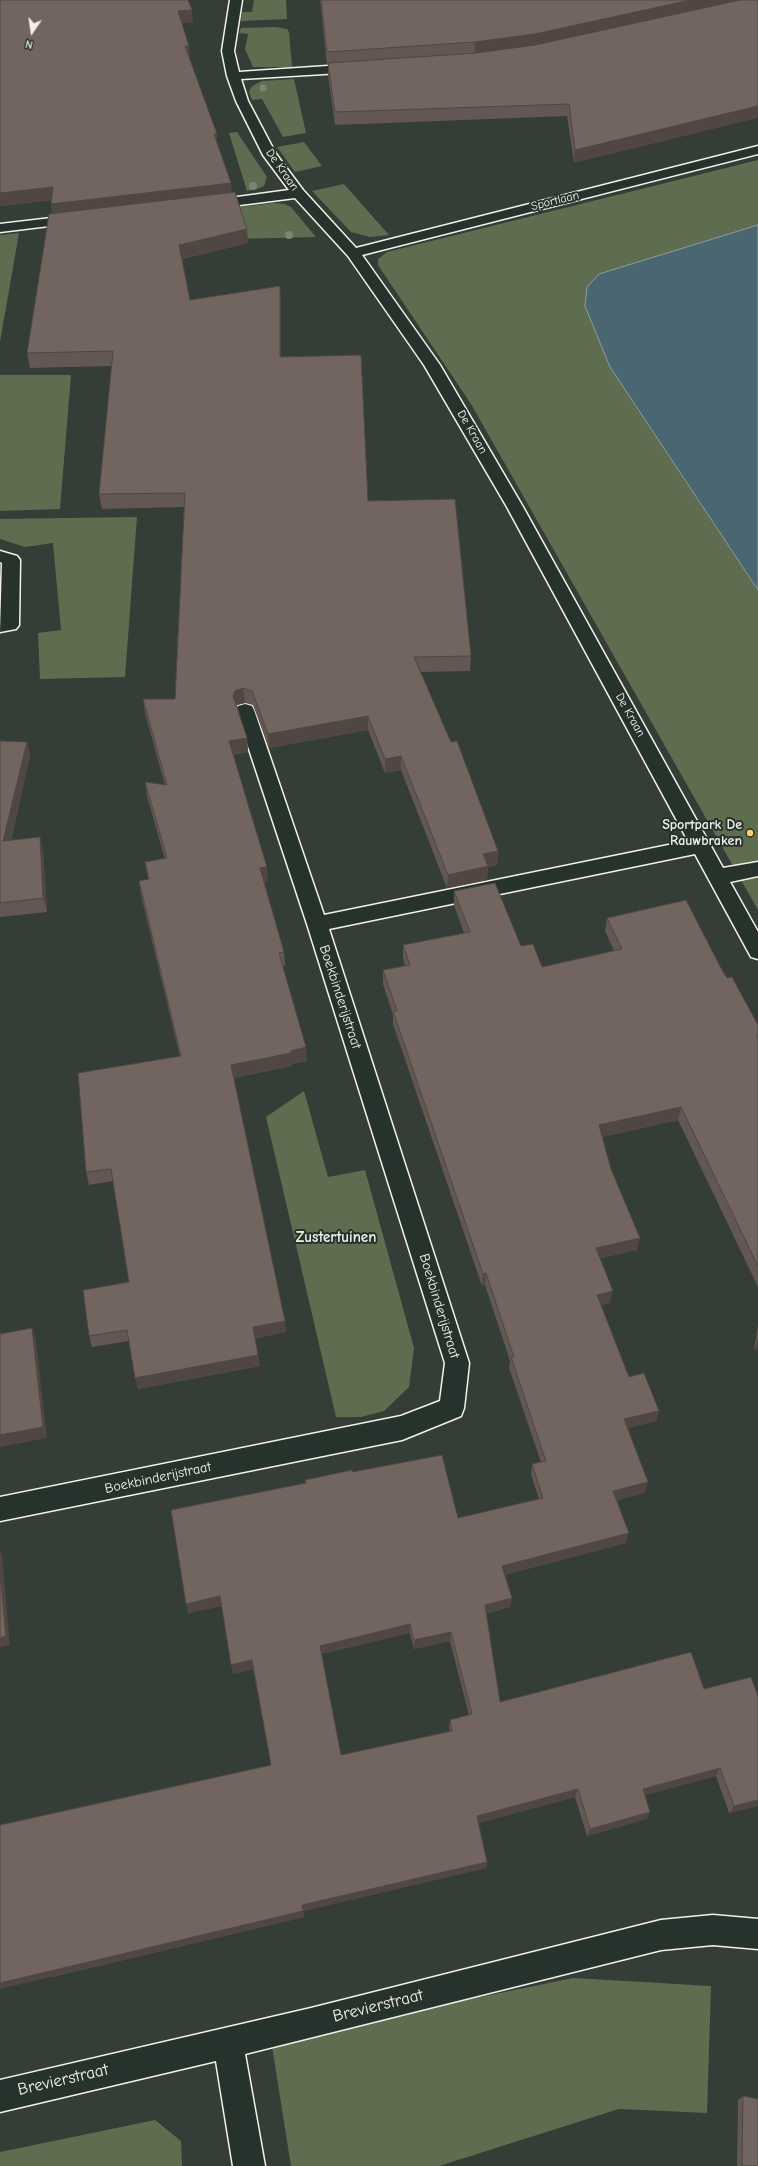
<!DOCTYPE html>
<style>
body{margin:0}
#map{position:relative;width:758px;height:2166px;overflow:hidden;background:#353d37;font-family:"Comic Neue",sans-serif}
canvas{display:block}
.north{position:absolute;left:12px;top:12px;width:40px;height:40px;-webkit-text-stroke:3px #26332d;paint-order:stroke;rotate:193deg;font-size:11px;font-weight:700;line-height:16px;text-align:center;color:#f4f1e8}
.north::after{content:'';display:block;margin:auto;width:14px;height:18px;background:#f4f1e8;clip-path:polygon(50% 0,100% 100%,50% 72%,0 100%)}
</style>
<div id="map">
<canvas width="758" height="2166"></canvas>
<div class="north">N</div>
</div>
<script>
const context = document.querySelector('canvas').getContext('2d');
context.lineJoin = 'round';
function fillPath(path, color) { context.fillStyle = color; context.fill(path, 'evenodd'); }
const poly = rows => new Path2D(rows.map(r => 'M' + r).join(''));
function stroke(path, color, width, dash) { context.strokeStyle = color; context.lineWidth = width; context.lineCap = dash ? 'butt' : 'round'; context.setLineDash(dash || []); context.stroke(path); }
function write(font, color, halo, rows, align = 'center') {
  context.font = font + ' "Comic Neue",sans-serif'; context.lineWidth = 4; context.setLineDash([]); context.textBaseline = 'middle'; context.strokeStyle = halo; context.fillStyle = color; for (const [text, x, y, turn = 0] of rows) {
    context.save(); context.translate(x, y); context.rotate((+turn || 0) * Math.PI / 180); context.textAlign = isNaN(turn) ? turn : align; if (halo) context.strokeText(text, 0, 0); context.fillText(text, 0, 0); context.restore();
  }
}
const green = poly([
 [254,0,286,0,287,19,241,21,242,12,252,12],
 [276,27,287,29,289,32,292,67,253,67,245,49,248,34,239,33,241,28],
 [294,79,306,133,283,137,262,99,252,100,249,91,252,86,262,81],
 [237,132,267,177,264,186,257,189,247,191,229,133],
 [304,142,322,166,295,172,277,147],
 [758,160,758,225,599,274,585,306,610,367,758,590,758,910,471,404,378,265,378,259,387,252],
 [344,184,389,235,370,237,351,232,312,191],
 [274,203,284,204,291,207,316,237,193,240,239,207],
 [19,233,0,342,0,235],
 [0,375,71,375,60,509,0,511],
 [137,517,125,677,40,679,38,633,61,630,53,543,25,547,0,539,0,519],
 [304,1091,328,1177,365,1170,414,1348,409,1387,384,1411,361,1417,336,1417,266,1117],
 [573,1978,711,1986,707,2113,619,2109,439,2166,291,2166,271,2040],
 [155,2120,181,2141,182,2166,0,2166,0,2152]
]);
const water = poly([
 [758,225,758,590,610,367,585,306,587,287,599,274,758,225]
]);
const minor = poly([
 [230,0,242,0,234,51,239,72,357,64,363,68,357,72,241,79,248,101,276,154,303,190,356,248,758,146,758,154,362,255,440,365,523,507,723,868,758,862,758,876,730,882,758,932,758,959,751,957,695,854,329,929,469,1363,464,1408,461,1416,402,1440,0,1521,0,1497,401,1416,440,1401,445,1363,307,924,236,710,238,706,245,704,252,706,254,710,324,915,688,841,507,507,424,365,348,256,295,198,208,209,201,205,208,201,289,190,263,155,236,101,227,76,222,51,230,0],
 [77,215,82,216,84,219,82,222,0,232,0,224,77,215],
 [0,551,17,556,20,560,19,625,16,629,0,632,2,563,0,562,0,551],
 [713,1915,758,1919,758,1949,713,1945,661,1950,245,2054,265,2166,233,2166,216,2061,0,2112,0,2080,311,2008,661,1920,713,1915]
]);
const trees = [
 [263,88,3.5],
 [253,186,4],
 [289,235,4]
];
const wall = poly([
 [0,0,193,22,182,23,190,58,189,58,217,144,231,193,248,243,182,259,190,300,281,300,281,357,368,501,471,656,470,671,420,672,498,851,497,865,488,867,487,880,447,888,401,770,385,773,368,730,269,748,253,705,245,703,237,705,247,738,248,752,233,755,268,881,264,882,284,952,285,966,283,966,307,1061,292,1064,292,1066,234,1078,286,1332,255,1338,260,1366,138,1389,129,1341,92,1347,89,1336,129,1282,113,1181,89,1185,86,1172,180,1057,141,895,139,881,148,879,145,862,165,859,147,796,145,782,165,785,145,713,143,699,175,699,184,507,102,509,99,494,112,366,30,368,27,353,52,213,51,204,51,200,0,206],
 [320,0,758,0,574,163,567,116,335,125,328,75,328,64,327,65],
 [0,741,27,742,30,756,11,840,43,851,47,912,0,917],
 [454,891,521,946,542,967,614,951,605,931,607,918,723,972,758,1025,758,1287,678,1120,602,1137,611,1169,637,1250,600,1258,610,1303,601,1305,629,1377,659,1411,656,1421,628,1428,648,1482,644,1493,617,1500,626,1543,504,1575,512,1598,510,1607,486,1614,500,1702,704,1689,758,1696,758,1806,729,1813,716,1776,645,1795,650,1812,646,1819,587,1836,575,1797,478,1823,487,1862,486,1868,303,1911,304,1917,52,1977,271,1765,253,1669,233,1674,222,1606,188,1613,305,1484,305,1480,352,1472,458,1518,539,1499,531,1475,532,1464,541,1462,509,1368,510,1361,485,1285,482,1286,393,1024,393,1015,383,984,383,970,405,966,403,958,403,945,464,933,454,905],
 [410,1633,414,1649,450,1641,469,1715,450,1720,449,1728,450,1732,341,1755,321,1654],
 [758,1325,758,1349,754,1350],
 [743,2096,758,2166,737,2166,738,2100]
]);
const shadedWall = poly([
 [691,0,744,0,534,47,475,55,475,42],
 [192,10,193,22,179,23,178,11],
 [185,46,189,46,190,58,186,58],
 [758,106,758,118,574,163,575,150],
 [214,134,217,134,217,146],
 [231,183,232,195,53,216,51,204],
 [53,187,55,200,0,206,0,193],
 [247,229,248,243,180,259,179,245],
 [280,286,281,300,281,371,280,357],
 [243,688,245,703,237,705,233,696,235,691],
 [368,716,368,730,269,748,268,734],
 [247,738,248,752,230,755,229,741],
 [27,742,30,756,7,855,3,841],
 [401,756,401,770,385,773,385,759],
 [40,837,43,851,47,912,43,898],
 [498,851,497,865,488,867,487,880,447,888,448,875,483,854],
 [267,867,268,881,262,882,260,868],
 [306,1047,307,1061,292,1064,292,1066,233,1078,231,1065],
 [681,1107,678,1120,597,1138,599,1125],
 [640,1238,637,1250,594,1260,596,1248],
 [486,1273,485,1285,482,1286,483,1274],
 [613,1291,610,1303,595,1307,597,1295],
 [285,1321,286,1332,254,1339,253,1327],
 [32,1328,36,1340,47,1438,0,1447,0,1435],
 [758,1339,758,1349,754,1350],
 [258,1355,260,1366,138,1389,135,1378],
 [659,1411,656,1421,621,1430,624,1419],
 [648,1482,644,1493,611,1501,613,1491],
 [629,1533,626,1543,500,1576,502,1566],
 [0,1551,2,1555,10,1645,0,1647],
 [220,1596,222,1606,188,1613,186,1604],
 [512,1598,510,1607,484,1614,485,1605],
 [410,1624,410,1633,320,1654,320,1646],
 [451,1632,450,1641,414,1649,414,1640],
 [252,1660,253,1669,233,1674,231,1665],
 [720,1768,716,1776,639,1797,643,1789],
 [578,1789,575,1797,476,1824,477,1816],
 [758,1800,758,1806,729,1813,734,1806],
 [650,1812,646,1819,587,1836,590,1829],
 [487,1862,486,1868,303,1911,302,1905],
 [303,1911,304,1917,0,1989,0,1983]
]);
const building = poly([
 [0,0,188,0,192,10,178,11,189,46,185,46,217,134,214,134,231,183,51,204,53,187,0,193,0,0],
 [321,0,691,0,535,34,475,42,327,52,321,0],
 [740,0,758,0,758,106,575,150,569,104,335,112,328,63,476,53,535,45,740,0],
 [235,192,247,229,179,245,190,300,280,286,280,357,361,355,368,501,455,499,471,656,414,657,451,742,457,741,498,851,483,854,488,866,448,875,401,756,385,759,368,716,268,734,252,691,243,688,235,691,233,696,247,738,229,741,267,867,260,868,284,952,279,953,306,1047,291,1051,291,1053,231,1065,285,1321,253,1327,258,1355,135,1378,127,1330,89,1336,83,1290,129,1282,111,1169,86,1172,78,1073,181,1056,139,881,149,879,145,862,167,858,145,782,167,785,143,699,175,699,185,493,99,494,113,351,27,353,49,214,235,192],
 [0,741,27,742,3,841,40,837,43,898,0,903,0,741],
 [495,883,521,946,533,944,542,967,622,949,607,918,686,900,723,972,727,978,732,977,758,1025,758,1035,756,1035,758,1038,758,1266,681,1107,599,1125,611,1169,640,1238,596,1248,613,1291,597,1295,629,1377,644,1373,659,1411,624,1419,648,1482,613,1491,629,1533,502,1566,512,1598,485,1605,500,1702,691,1652,704,1689,751,1677,758,1696,758,1800,734,1806,720,1768,643,1789,650,1812,590,1829,578,1789,477,1816,487,1862,302,1905,303,1911,0,1983,0,1825,271,1765,252,1660,231,1665,220,1596,186,1604,171,1510,306,1483,305,1480,352,1470,352,1472,442,1455,458,1518,543,1498,532,1464,546,1461,511,1357,514,1357,486,1273,483,1274,393,1011,397,1011,383,970,410,965,403,945,470,932,454,891,495,883],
 [410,1624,414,1640,451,1632,472,1714,450,1720,452,1731,341,1755,320,1646,410,1624],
 [32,1328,43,1427,0,1435,0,1334,32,1328],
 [0,1572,6,1636,0,1638,0,1572],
 [743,2096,758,2099,758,2166,742,2166,743,2096]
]);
const markers = [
 [750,833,4,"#ffd166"]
];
const farStreetnames = [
 ["De Kraan",282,170,55],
 ["Sportlaan",555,201,-14],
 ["De Kraan",472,432,60],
 ["De Kraan",630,715,61]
];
const poiNames = [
 ["Sportpark De",742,825],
 ["Rauwbraken",742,841]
];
const streetNames = [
 ["Boekbinderijstraat",340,997,72],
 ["Boekbinderijstraat",439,1306,73],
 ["Boekbinderijstraat",158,1478,-12]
];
const neighbourhoodNames = [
 ["Zustertuinen",336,1238]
];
const nearStreetnames = [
 ["Brevierstraat",378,2006,-14],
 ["Brevierstraat",63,2080,-13]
];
fillPath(green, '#5e6d4f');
fillPath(water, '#4a6670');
stroke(water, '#8e9ea0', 1);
stroke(minor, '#f4f1e8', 3);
fillPath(minor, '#26332d');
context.fillStyle = '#7d8377';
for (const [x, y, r] of trees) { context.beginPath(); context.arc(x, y, r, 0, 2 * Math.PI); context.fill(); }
fillPath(wall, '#625752');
fillPath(shadedWall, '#504742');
fillPath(building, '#72655f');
stroke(building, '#504742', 1);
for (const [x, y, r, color] of markers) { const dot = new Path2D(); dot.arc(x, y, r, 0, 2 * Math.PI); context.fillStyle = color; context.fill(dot); stroke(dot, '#26332d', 1.5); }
write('12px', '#f4f1e8', '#26332d', farStreetnames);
write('bold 14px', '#f4f1e8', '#26332d', poiNames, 'right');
write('14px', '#f4f1e8', '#26332d', streetNames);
write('bold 15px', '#f4f1e8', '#26332d', neighbourhoodNames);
write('17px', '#f4f1e8', '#26332d', nearStreetnames);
</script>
